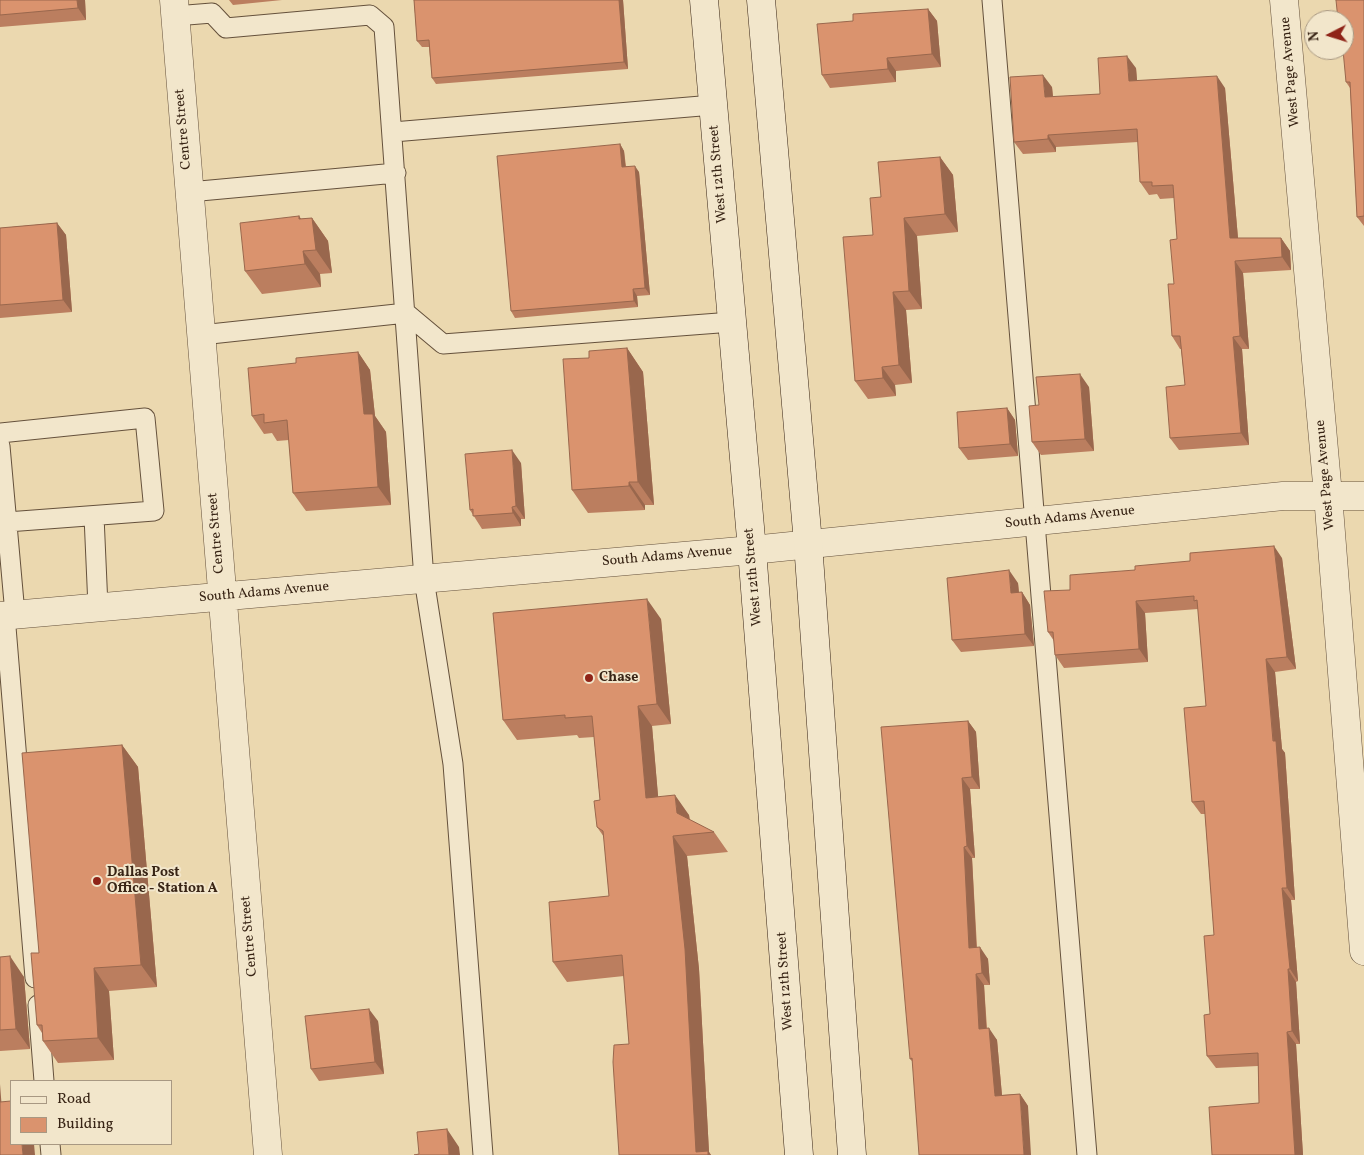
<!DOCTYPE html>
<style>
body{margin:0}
#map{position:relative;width:1364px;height:1155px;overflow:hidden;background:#ebd8af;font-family:Vollkorn,serif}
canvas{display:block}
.legend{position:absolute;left:10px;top:1080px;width:162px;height:65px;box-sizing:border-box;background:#f2e6cb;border:1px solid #a89882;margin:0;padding:6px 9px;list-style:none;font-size:15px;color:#382415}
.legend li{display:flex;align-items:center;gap:10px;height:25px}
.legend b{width:25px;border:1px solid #a89882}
.north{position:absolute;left:1304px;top:10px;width:50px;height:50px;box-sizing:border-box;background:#f2e6cb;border:1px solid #a89882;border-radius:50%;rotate:265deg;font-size:14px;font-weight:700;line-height:20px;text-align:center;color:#382415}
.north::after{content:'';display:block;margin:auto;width:18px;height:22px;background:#8f2418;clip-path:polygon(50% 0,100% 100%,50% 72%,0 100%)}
</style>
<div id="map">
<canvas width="1364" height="1155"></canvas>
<ul class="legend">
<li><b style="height:6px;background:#f2e6cb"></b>Road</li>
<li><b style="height:14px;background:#da936e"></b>Building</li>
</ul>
<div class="north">N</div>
</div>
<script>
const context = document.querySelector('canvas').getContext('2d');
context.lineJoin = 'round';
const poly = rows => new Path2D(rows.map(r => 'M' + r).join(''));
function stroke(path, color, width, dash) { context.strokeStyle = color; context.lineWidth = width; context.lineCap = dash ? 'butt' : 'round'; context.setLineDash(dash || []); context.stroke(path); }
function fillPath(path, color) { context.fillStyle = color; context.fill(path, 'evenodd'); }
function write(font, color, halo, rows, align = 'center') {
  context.font = font + ' Vollkorn,serif'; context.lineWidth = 4; context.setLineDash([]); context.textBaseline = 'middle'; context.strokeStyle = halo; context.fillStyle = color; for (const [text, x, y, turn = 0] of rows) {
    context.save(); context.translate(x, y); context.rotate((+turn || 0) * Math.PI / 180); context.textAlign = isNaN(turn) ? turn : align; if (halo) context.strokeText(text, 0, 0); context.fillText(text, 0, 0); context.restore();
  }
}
const lane = poly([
 [992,0,1087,1155],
 [175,16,212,13,226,28,370,15,384,27,424,579,453,764,483,1155],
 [393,132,713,105],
 [189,192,396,173],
 [201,335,406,313,443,344,732,322],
 [0,433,145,418,154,511,7,522],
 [0,446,15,614],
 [94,516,98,607],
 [5,615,35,978],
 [38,1005,44,1081],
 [50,1144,51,1155]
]);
const street = poly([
 [174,0,268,1155],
 [1284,0,1328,495,1364,951],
 [0,616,752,550,1283,496,1364,496]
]);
const secondary = poly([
 [704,0,752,550,799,1155],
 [761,0,808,543,852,1155]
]);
const wall = poly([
 [0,0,85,0,86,20,0,27],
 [229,0,282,0,233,5],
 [414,0,623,0,628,69,436,84,432,78,429,47,422,47,417,41],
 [1364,0,1364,226,1357,217,1350,88,1346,82,1344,50],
 [928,9,937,21,941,67,896,71,896,82,830,88,822,75,853,21],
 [1136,68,1137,80,1225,88,1238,238,1281,238,1290,251,1291,270,1243,273,1249,349,1242,349,1249,445,1179,450,1170,438,1185,385,1181,349,1180,349,1172,336,1174,284,1177,239,1174,198,1160,199,1157,194,1149,195,1140,182,1138,142,1056,147,1056,152,1023,154,1014,142,1052,87,1053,97,1100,94],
 [620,144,624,151,626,166,639,172,650,295,637,296,638,307,515,318,511,311],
 [940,157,953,175,958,232,917,236,922,309,906,310,912,383,895,385,896,396,868,399,855,381,873,235,881,197],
 [299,216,301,219,312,218,328,241,332,273,320,274,321,287,262,294,245,271],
 [57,223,66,235,72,312,0,318,0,228],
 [627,348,643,372,654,505,645,505,645,510,588,513,572,490,589,358],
 [358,352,370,370,375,416,386,432,391,505,306,511,293,493,289,440,277,441,272,433,264,434,252,416,296,363],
 [1089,387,1094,451,1041,455,1032,442],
 [1007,408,1015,420,1018,456,968,460,959,448],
 [521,463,525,519,521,519,521,526,482,529,470,510],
 [1282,558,1296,669,1275,672,1282,749,1285,753,1295,900,1291,900,1298,981,1296,982,1300,1044,1296,1044,1303,1155,1212,1155,1259,1103,1258,1066,1216,1068,1207,1056,1210,1014,1214,935,1205,814,1201,814,1192,802,1206,706,1198,609,1145,613,1148,662,1064,668,1055,655,1054,641,1048,632,1070,590,1135,570],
 [1018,583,1019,593,1022,592,1030,605,1034,646,961,652,952,640],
 [661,619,671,724,652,726,658,797,689,815,690,820,714,832,728,852,687,856,699,969,709,1152,711,1155,619,1155,629,1044,624,976,567,982,553,962,609,896,604,837,597,827,600,800,594,737,579,738,577,735,517,740,503,720],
 [968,721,976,732,980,789,970,789,975,858,972,858,977,947,988,959,990,985,984,985,987,1028,997,1040,1002,1095,1020,1094,1028,1106,913,1062,910,1059],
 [122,745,138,767,157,987,109,991,114,1060,58,1063,43,1041,42,1033,37,1025,39,953],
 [0,957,24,977,30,1049,0,1051],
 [378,1021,384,1074,319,1081,311,1069]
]);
const shadedWall = poly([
 [77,0,85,0,86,20,78,8],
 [619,0,623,0,628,69,624,62],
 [928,9,937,21,941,67,932,54],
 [1127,56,1136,68,1138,93,1129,81],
 [887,58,896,71,896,82,888,69],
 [1043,75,1052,87,1054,109,1045,97],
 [1217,76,1225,88,1239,250,1230,238],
 [1048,135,1056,147,1056,152,1048,139],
 [620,144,624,151,626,173,622,167],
 [940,157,953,175,958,232,945,214],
 [635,166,639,172,650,295,645,288],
 [299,216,314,238,312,218,328,241,332,273,316,250,299,219],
 [904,218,917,236,922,309,909,291],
 [57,223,66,235,72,312,63,300],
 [1281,238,1290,251,1291,270,1282,257],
 [303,251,320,274,321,287,305,264],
 [1235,261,1243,273,1249,349,1240,336],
 [633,289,637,296,638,307,634,301],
 [893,292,906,310,912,383,899,365],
 [1233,337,1242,349,1249,445,1241,433],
 [627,348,643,372,654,505,638,482],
 [358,352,370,370,375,416,386,432,391,505,378,487,364,414],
 [882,367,895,385,896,396,883,378],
 [1080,374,1089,387,1094,451,1085,439],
 [1007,408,1015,420,1018,456,1010,444],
 [512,450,521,463,525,519,516,506],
 [629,482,645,505,645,510,629,486],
 [512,507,521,519,521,526,513,513],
 [1274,546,1282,558,1296,669,1287,657],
 [1009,570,1018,583,1020,605,1011,593],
 [1022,592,1030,605,1034,646,1025,634],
 [647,599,661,619,671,724,657,704],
 [1136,601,1145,613,1148,662,1139,649],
 [1266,659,1275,672,1282,749,1285,753,1295,900,1287,888],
 [638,706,652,726,660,818,646,798],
 [968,721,976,732,980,789,972,777],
 [122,745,138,767,157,987,141,965],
 [962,778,970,789,975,858,967,846],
 [675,795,689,815,691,834,677,813],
 [673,836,687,856,699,969,709,1152,711,1155,698,1155,696,1152],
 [964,847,972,858,977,959,969,948],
 [1282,888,1291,900,1298,981,1290,969],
 [980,947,988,959,990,985,982,973],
 [10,956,24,977,30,1049,16,1029],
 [94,968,109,991,114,1060,98,1038],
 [1288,969,1296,982,1300,1044,1292,1031],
 [976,974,984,985,987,1040,979,1029],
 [369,1009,378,1021,384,1074,375,1062],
 [989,1028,997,1040,1003,1107,995,1096],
 [1287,1032,1296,1044,1303,1155,1295,1155],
 [0,1084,3,1123,0,1119],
 [1020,1094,1028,1106,1031,1155,1024,1155],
 [447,1129,459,1147,460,1155,449,1155],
 [22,1144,34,1144,35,1155,23,1155]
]);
const building = poly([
 [0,0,77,0,78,8,0,15,0,0],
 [414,0,619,0,624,62,432,78,429,40,417,41,414,0],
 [1336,0,1364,0,1364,216,1357,217,1350,82,1346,82,1343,50,1344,50,1344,20,1338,20,1336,0],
 [928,9,932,54,887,58,888,69,822,75,817,24,853,21,853,14,928,9],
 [1127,56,1129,81,1217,76,1230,238,1281,238,1282,257,1235,261,1240,336,1233,337,1241,433,1170,438,1166,387,1185,385,1180,336,1172,336,1168,284,1174,284,1170,240,1177,239,1173,185,1152,186,1152,182,1140,182,1137,129,1048,135,1048,139,1014,142,1010,77,1043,75,1045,97,1100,94,1098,58,1127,56],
 [620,144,622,167,635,166,645,288,633,289,634,301,511,311,497,156,620,144],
 [940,157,945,214,904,218,909,291,893,292,899,365,882,367,883,378,855,381,843,237,873,235,870,198,881,197,878,162,940,157],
 [299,216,299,219,312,218,316,250,303,251,305,264,245,271,240,223,299,216],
 [57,223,63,300,0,305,0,228,57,223],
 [627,348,638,482,629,482,629,486,572,490,563,359,589,358,589,351,627,348],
 [358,352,364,414,373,414,378,487,293,493,287,420,264,423,264,414,252,416,248,368,296,363,296,358,358,352],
 [1080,374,1085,439,1032,442,1029,406,1039,405,1036,377,1080,374],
 [1007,408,1010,444,959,448,957,412,1007,408],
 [512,450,516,506,512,507,513,513,473,516,473,509,470,510,465,454,512,450],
 [1274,546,1287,657,1266,659,1273,741,1276,741,1287,888,1282,888,1290,969,1288,969,1292,1031,1287,1032,1295,1155,1212,1155,1209,1107,1259,1103,1258,1053,1207,1056,1204,1015,1210,1014,1204,936,1214,935,1204,801,1192,802,1184,708,1206,706,1197,600,1194,601,1194,596,1136,601,1139,649,1055,655,1053,632,1048,632,1044,591,1070,590,1070,575,1135,570,1135,566,1190,561,1190,553,1274,546],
 [1009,570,1011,593,1022,592,1025,634,952,640,947,578,1009,570],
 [647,599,657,704,638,706,646,798,675,795,677,813,714,832,673,836,685,949,696,1152,708,1151,708,1155,619,1155,613,1062,614,1045,629,1044,622,955,553,962,549,902,609,896,603,831,597,827,594,801,600,800,592,716,565,718,565,715,503,720,493,613,647,599],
 [968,721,972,777,962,778,967,846,964,847,969,948,980,947,982,973,976,974,979,1029,989,1028,995,1096,1020,1094,1024,1155,919,1155,912,1058,910,1059,881,727,968,721],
 [122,745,141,965,94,968,98,1038,43,1041,42,1025,37,1025,31,953,39,953,22,753,122,745],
 [10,956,16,1029,0,1030,0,957,10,956],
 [369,1009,375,1062,311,1069,305,1016,369,1009],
 [11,1101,11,1144,22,1144,23,1155,0,1155,0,1102,11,1101],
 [447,1129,449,1155,414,1155,419,1154,417,1132,447,1129]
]);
const markers = [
 [589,678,5,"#8f2418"],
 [97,881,5,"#8f2418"]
];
const streetNames = [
 ["West Page Avenue",1291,72,-95],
 ["Centre Street",184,129,-95],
 ["West 12th Street",719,174,-95],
 ["West Page Avenue",1326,475,-95],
 ["South Adams Avenue",1070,518,-6],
 ["Centre Street",217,533,-95],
 ["South Adams Avenue",667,557,-5],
 ["West 12th Street",754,577,-95],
 ["South Adams Avenue",264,593,-5],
 ["Centre Street",250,936,-95],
 ["West 12th Street",786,981,-94]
];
const poiNames = [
 ["Chase",599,678],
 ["Dallas Post",107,873],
 ["Office - Station A",107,889]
];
stroke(lane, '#65513c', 21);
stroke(street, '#65513c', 29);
stroke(secondary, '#382415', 29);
stroke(lane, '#f2e6cb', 19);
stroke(street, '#f2e6cb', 28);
stroke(secondary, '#f2e6cb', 28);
fillPath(wall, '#bb7e5f');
fillPath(shadedWall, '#99674d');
fillPath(building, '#da936e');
stroke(building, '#99674d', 1);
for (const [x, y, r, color] of markers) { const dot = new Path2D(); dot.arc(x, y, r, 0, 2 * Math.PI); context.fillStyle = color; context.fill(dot); stroke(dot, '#f2e6cb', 2); }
write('14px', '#382415', '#f2e6cb', streetNames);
write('bold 14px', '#382415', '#f2e6cb', poiNames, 'left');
</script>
